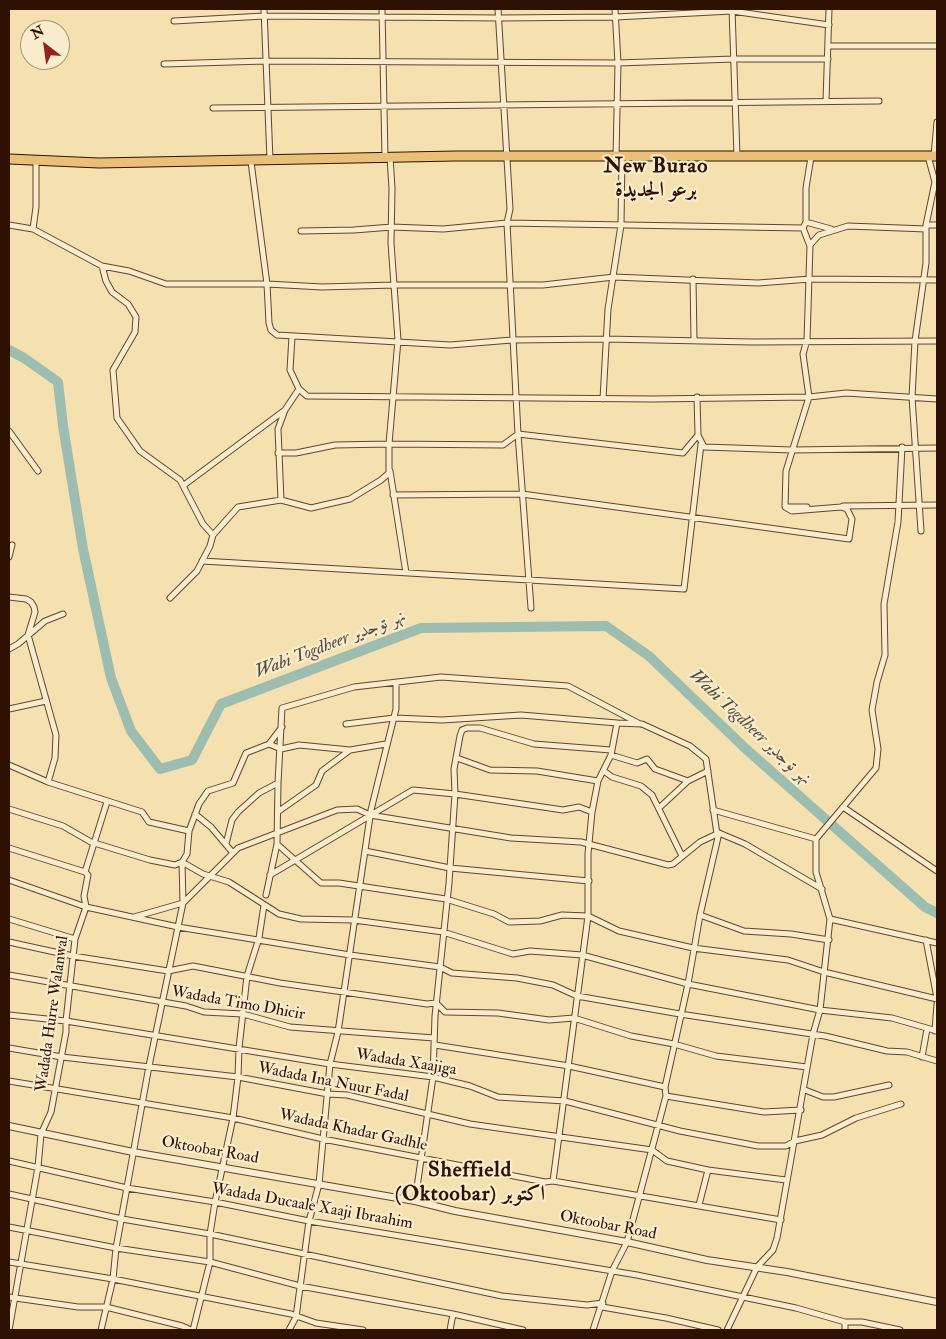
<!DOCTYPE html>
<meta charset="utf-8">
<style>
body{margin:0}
#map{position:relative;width:946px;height:1339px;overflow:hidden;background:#f5e1b0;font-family:"IM FELL Double Pica",serif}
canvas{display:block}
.frame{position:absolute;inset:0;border:10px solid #2f1104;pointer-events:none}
.north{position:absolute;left:20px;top:20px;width:50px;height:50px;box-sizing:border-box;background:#f8eccc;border:1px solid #a8947c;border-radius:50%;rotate:330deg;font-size:14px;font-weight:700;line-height:20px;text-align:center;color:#2f1104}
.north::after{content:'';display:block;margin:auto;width:18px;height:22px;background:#8f2418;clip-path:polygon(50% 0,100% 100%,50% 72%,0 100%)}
</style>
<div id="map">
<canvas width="946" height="1339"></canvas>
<div class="frame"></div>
<div class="north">N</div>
</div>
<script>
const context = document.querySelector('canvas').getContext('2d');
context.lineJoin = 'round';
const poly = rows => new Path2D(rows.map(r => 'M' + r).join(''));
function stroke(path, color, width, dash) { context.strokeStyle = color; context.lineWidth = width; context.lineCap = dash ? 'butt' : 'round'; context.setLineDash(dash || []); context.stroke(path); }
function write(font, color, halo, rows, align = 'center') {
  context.font = font + ' "IM FELL Double Pica",Amiri,serif'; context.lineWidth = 4.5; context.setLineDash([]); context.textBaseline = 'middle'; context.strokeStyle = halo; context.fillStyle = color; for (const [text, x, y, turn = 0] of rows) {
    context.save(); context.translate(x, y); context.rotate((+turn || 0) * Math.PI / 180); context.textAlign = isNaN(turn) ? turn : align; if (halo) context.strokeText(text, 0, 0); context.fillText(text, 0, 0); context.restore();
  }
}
const river = poly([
 [9,350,24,358,58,382,63,426,83,549,111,678,131,731,160,769,192,760,221,704,421,628,606,626,649,656,746,749,925,907,937,913]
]);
const minor = poly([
 [264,9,270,160],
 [382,9,385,157],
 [615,9,618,63,616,157],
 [732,9,737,156],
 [174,21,264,16,499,18,616,17,732,11,829,25],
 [828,46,937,46],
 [164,64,265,61,618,63,734,59,828,59],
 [826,101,829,9],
 [213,108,879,101],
 [934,156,937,122],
 [251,162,267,284,322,287,394,285,391,243,392,188,390,157],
 [806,222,831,229],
 [9,225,33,229,102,266,129,271,166,284,267,284,269,323,271,330,277,335,450,345,512,340,606,339,752,342,937,341],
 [926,225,937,225],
 [33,229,36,207,36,161],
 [301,231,354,230,392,227,443,229,507,223,803,228],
 [810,245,819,235,848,226,926,229],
 [102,266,106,281,112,292,128,304,136,317,135,332,113,370,117,418,140,451,180,480,203,524,213,535],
 [693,279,694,341],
 [292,336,290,370,299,389,307,396,652,399,809,397,846,393,937,399],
 [697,397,698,435,704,447,792,450,937,448],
 [603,399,608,309,621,225,622,156],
 [9,431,38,471],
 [278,453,296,453,335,445,389,444,398,340,394,285,543,285,614,277,758,283,810,279,937,280],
 [390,471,406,573],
 [184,485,285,410],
 [393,495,522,494,849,539,852,519,847,509,841,507,792,511,785,507,786,471,809,397,803,354,807,340,810,246,803,228,806,222,806,188,811,157],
 [281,500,278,429,285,410,299,389],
 [843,506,937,505],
 [786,507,807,507],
 [921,531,912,397,915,341,926,263,926,225,935,182,928,156],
 [9,557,12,545],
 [202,561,684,589,701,444],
 [9,597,26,599,31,602,34,607,35,612,28,635,56,735,55,758,48,782],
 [170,598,197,571,210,546,213,535,238,507,281,500,311,508,350,499,381,480,389,473,389,444,503,445,518,434,507,223,510,209,498,9],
 [531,608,518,434,683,453,698,435],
 [9,649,18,644,45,621,63,614],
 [9,709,46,701],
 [346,724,394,718,442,720,521,715,617,723],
 [269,744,281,749,299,745,350,750],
 [611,755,637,763,647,759,655,769,688,781],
 [457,758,490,770,537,771,598,781],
 [9,765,48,782,142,812,149,822,189,831],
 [604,771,612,777,641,786,652,795,682,856],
 [843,807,937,871],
 [659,808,688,781,708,771],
 [9,809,63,826,91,842,150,860,175,865,182,862,203,874,229,882,279,914,301,919,354,920,443,932,513,954,530,951,582,955,688,984,820,1010,892,1018,937,1031],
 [713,810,816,839],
 [279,811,316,785,322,771,350,750,386,744],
 [195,814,211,827,233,853],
 [816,839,876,768,878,749,872,710,877,682,885,655,884,604,898,522,902,447],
 [226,844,232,820,238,812,259,793,278,783],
 [277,844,321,883,339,883,446,899,494,914,509,922,540,921,562,915,588,916,619,931,693,948,788,960,824,972,937,999],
 [9,848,85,872,88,875,84,896,86,907],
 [365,851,450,868,589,881],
 [85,872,107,802],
 [270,875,413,790,455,794,563,810,579,807,592,812],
 [9,880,86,907,178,927,350,955,440,967,452,973,517,978,553,985,577,996,680,1014,825,1036,887,1051,907,1052,937,1061],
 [266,895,277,844,278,783,282,708,354,687,441,677,568,686,640,724],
 [700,915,744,931,791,934,829,940],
 [134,917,183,903,238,848,337,810,357,809,370,815,511,838,581,842,668,865,673,864,700,842,719,833],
 [9,919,75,939],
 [830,919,937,943],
 [926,940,937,998],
 [9,942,73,956,168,971,193,966,280,983,427,1004,436,1003,445,1012,498,1013,549,1020,574,1018,631,1036,674,1044,716,1056,807,1067],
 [9,975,186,1006,204,1012,243,1014,290,1027,434,1038],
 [9,1015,66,1021,330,1064,433,1077,470,1086,498,1097,565,1101,680,1131,758,1146,786,1146,795,1141,822,1135,856,1118,901,1104],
 [935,1031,937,1004],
 [435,1045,569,1066,665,1087],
 [9,1048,62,1057,238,1077,328,1094,347,1095,470,1124,652,1150,667,1161,708,1170,786,1180],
 [922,1057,927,1029],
 [9,1081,233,1118,323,1139,545,1182,553,1181,781,1220],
 [805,1090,823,1097,834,1097,889,1085],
 [666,1096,764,1112,801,1110],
 [9,1161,127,1188,215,1202,309,1221,637,1275,796,1308,845,1322,862,1322,900,1330],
 [553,1181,588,916,588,854,592,812,598,781,611,755,617,723,642,724,690,746,706,759,717,834],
 [9,1194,122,1219,210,1234,502,1296,587,1305,603,1303],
 [415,1201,433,1077,435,1016,449,883,455,794,454,769,460,736,462,730,467,728,480,728,534,744,611,750],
 [699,1205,708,1170],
 [9,1227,116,1248,210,1262,300,1286,453,1314,523,1330],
 [9,1262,113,1279,291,1314,316,1323,363,1330],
 [9,1297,78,1307,106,1307,182,1326,191,1330],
 [602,1307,666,1318,718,1330],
 [9,1330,38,1167,41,1134,51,1112,66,1032,66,1021,75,939,86,907],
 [101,1330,113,1279,116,1248,149,1066,183,903,182,862,187,854,189,831,199,804,208,791,233,783,246,753,269,744,282,727],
 [193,1330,210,1262,210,1234,215,1202,233,1118,238,1077,239,1048,247,976,259,938,264,905],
 [289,1330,296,1317,309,1221,319,1184,330,1064,338,1032,371,810,396,709,396,683],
 [450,1330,453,1314],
 [593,1330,612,1271,627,1242,666,1096,665,1087,688,984,700,915,719,833,745,844,822,889],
 [727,1330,757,1267,773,1250,777,1238,813,1034,820,1010,830,919,816,872,816,839],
 [845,1330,845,1322]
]);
const tertiary = poly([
 [9,1126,133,1152,415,1201,455,1211,627,1242,707,1260,787,1272,937,1302]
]);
const trunk = poly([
 [9,159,99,163,456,156,937,156]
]);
const streetNames = [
 ["Wadada Timo Dhicir",238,1004,10],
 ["Wadada Hurre Walanwal",53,1014,-82],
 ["Wadada Xaajiga",406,1063,9],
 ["Wadada Ina Nuur Fadal",333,1083,11],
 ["Wadada Khadar Gadhle",353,1131,12],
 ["Oktoobar Road",210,1151,10],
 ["Wadada Ducaale Xaaji Ibraahim",312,1207,10],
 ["Oktoobar Road",608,1226,11]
];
const waterNames = [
 ["Wabi Togdheer نهر توجدير",331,645,-21],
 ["Wabi Togdheer نهر توجدير",750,728,43]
];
const districtNames = [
 ["New Burao",656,167],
 ["برعو الجديدة",656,191],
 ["Sheffield",470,1171],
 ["(Oktoobar) اكتوبر",470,1195]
];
stroke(river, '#9cbdaf', 10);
stroke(minor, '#60452f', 7);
stroke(tertiary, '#60452f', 8);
stroke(trunk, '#2f1104', 11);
stroke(minor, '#f8eccc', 5);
stroke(tertiary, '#f8eccc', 6);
stroke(trunk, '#eac078', 9);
write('16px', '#2f1104', '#f8eccc', streetNames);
write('italic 18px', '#554d40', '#f8eccc', waterNames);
context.letterSpacing = '1px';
write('bold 21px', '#2f1104', '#f8eccc', districtNames);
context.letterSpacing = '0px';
</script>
